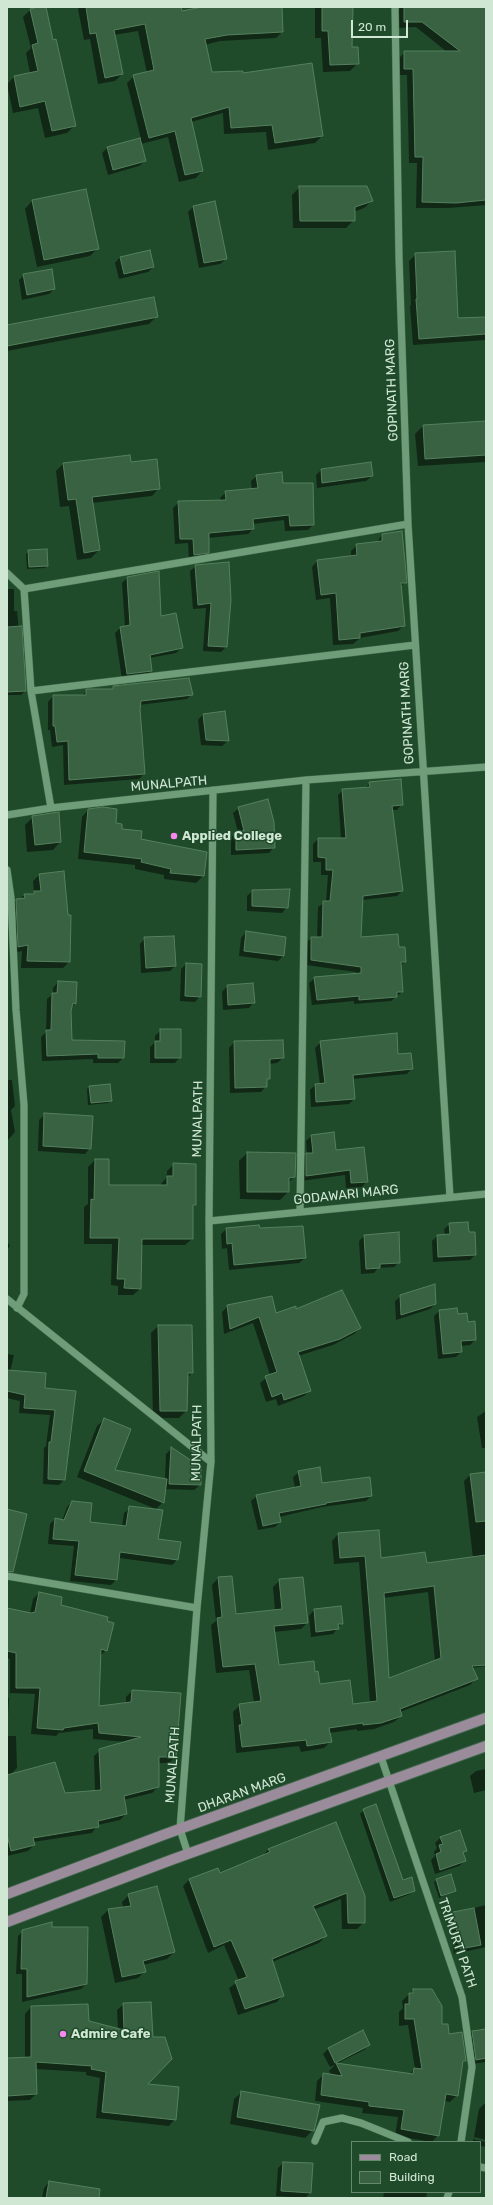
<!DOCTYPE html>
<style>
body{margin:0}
#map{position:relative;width:493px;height:2205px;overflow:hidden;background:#204b2b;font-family:Rubik,sans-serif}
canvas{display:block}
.frame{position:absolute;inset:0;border:8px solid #cfe7d3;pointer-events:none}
.legend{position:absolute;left:351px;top:2141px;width:130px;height:52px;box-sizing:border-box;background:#204b2b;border:1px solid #66896e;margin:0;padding:5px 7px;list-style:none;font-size:12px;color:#cfe7d3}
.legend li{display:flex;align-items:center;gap:8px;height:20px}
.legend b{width:20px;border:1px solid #66896e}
.scale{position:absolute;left:351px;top:20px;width:57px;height:18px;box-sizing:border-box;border:2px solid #cfe7d3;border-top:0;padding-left:5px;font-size:12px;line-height:14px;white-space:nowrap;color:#cfe7d3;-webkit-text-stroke:3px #204b2b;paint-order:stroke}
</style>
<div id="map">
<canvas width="493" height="2205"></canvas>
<div class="frame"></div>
<ul class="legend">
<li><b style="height:5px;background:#9b8c9b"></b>Road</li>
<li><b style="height:11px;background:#386241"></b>Building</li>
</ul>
<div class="scale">20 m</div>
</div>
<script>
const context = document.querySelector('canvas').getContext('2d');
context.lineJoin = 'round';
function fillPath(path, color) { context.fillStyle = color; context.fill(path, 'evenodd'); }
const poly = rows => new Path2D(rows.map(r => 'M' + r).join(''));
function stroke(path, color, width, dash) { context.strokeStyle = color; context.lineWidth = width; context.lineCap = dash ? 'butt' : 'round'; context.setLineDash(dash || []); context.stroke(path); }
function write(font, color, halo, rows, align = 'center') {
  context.font = font + ' Rubik,sans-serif'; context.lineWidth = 3; context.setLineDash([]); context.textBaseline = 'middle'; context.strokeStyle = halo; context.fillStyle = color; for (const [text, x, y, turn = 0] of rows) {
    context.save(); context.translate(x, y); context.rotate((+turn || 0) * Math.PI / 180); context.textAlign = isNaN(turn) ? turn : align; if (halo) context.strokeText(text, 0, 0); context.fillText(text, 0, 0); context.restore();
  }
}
const shadow = poly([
 [45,7,74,126,67,133,45,138,38,108,13,113,7,84,14,77,30,73,26,53,31,48,23,17,30,10],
 [80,7,180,7,198,91,243,74,322,136,315,143,268,150,266,132,224,134,223,113,191,122,202,171,196,178,179,182,168,137,141,144,145,161,139,166,108,175,102,153,107,148,141,139,127,83,134,76,147,73,138,31,114,35,122,74,115,81,98,84,90,39,84,40,78,9],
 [208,7,281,7,282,32,276,38,220,41,204,45],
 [315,7,352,7,351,48,358,63,350,71,323,72,321,38,315,38],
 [401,7,486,7,486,205,449,208,416,208,417,163,409,163,407,75,398,75,398,59,405,52,447,52,416,27,398,28,398,10],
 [300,187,372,201,364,208,354,212,354,220,346,228,293,228,292,195],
 [32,201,98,248,90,256,37,267,25,209],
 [214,202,226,259,220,264,199,268,188,212,193,207],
 [416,254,458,319,486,318,486,340,413,345,410,306,411,305,409,261],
 [120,257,153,267,148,272,119,279,115,263],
 [24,275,54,289,49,294,22,300,19,280],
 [156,317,149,324,7,351,7,326],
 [486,422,486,462,418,466,415,434,423,426],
 [130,463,159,488,152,496,92,503,99,550,91,558,77,560,69,506,60,507,56,471,63,464],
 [370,463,372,476,366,481,317,488,316,475,321,470],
 [257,476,283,484,313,525,308,530,285,531,284,520,253,524,253,529,248,534,208,538,208,552,203,558,189,560,188,543,175,544,173,508,179,502,221,501,220,498,226,492,252,490,251,481],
 [382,534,406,582,400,587,404,625,398,631,360,638,353,644,333,645,330,598,316,600,312,567,317,561,351,557,351,551,357,545,377,543],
 [29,551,47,565,45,568,27,569,26,554],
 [228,563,226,647,221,652,203,651,206,608,193,609,190,571,196,566],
 [127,578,160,617,182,647,176,653,149,658,151,671,146,676,122,679,115,633,120,628,125,627,122,583],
 [7,589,14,589,14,611,17,611,25,691,21,695,7,695],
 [114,687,192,694,187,699,139,705,144,774,139,779,64,785,63,745,52,747,50,730,48,730,48,702,53,696,82,696,87,690,111,690],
 [203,714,228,741,222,746,201,745,198,720],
 [370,783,402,804,397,810,392,810,402,891,397,896,362,900,360,938,398,948,405,961,400,967,402,992,391,1001,354,1004,354,1001,312,1005,309,983,315,978,356,974,356,972,306,965,306,943,311,938,317,938,318,907,326,902,328,875,321,875,321,862,313,862,313,844,318,839,341,839,338,795,343,790,365,788],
 [239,808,274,847,269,853,231,855,231,837,238,832,233,813],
 [88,810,140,840,203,876,196,883,164,879,164,875,135,869,135,865,78,859,82,817],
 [33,817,60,842,53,850,27,852,25,825],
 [39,875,69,962,63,968,21,968,22,951,12,953,10,906,17,900,25,895,31,895,34,892,33,881],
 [252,891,287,907,282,913,247,911,247,896],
 [246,932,285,938,283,956,278,961,239,956,241,938],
 [145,938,175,966,170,971,141,973,140,944],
 [186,964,200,996,195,1002,180,1001,181,969],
 [58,982,75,1003,70,1011,71,1041,123,1058,118,1063,93,1063,93,1059,42,1061,41,1037,46,1032,47,999,53,994,53,988],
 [252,984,254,1002,249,1008,223,1010,222,992,227,986],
 [161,1030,180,1057,175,1063,150,1063,150,1047,155,1042,155,1036],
 [234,1042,283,1058,277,1063,269,1064,269,1078,266,1081,266,1086,261,1092,230,1093,229,1048],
 [321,1042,397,1055,412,1068,407,1074,353,1079,354,1099,349,1104,311,1107,310,1090,315,1085,320,1084,315,1048],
 [7,1080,12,1080,15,1106,11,1110,15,1132,7,1141],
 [89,1087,111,1100,108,1103,88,1105,87,1089],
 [45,1114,90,1148,85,1154,38,1151,39,1120],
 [333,1133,335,1151,367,1181,362,1187,346,1188,345,1175,301,1181,301,1159,307,1154,306,1141,311,1136],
 [247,1153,294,1177,288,1183,288,1192,280,1200,240,1199,239,1161],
 [95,1160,108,1160,108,1186,161,1186,161,1184,167,1177,167,1171,174,1164,195,1205,192,1208,192,1239,185,1245,141,1245,140,1289,133,1295,118,1295,118,1286,111,1285,112,1244,84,1244,84,1207,88,1204,88,1167],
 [450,1224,475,1255,470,1260,433,1262,432,1241,437,1236,445,1235,444,1229],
 [226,1229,259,1229,305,1258,299,1263,229,1270,227,1248,222,1249,221,1234],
 [364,1236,399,1262,394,1267,378,1268,374,1273,361,1274,359,1241],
 [7,1241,10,1246,7,1250],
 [401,1296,435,1304,430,1309,396,1320,395,1301],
 [228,1306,275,1314,296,1310,360,1328,354,1334,333,1345,298,1356,310,1390,304,1396,278,1406,276,1399,266,1402,260,1383,270,1375,253,1323,224,1334,222,1312],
 [439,1311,457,1315,475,1340,470,1345,461,1346,461,1352,456,1357,438,1359,434,1316],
 [158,1326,192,1373,186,1379,186,1411,179,1418,153,1418,151,1333],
 [7,1354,14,1355,10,1372,44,1388,75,1392,65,1479,59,1485,43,1484,44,1448,46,1446,50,1415,19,1413,20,1401,7,1398],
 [486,1411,486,1448,482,1448,477,1417],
 [104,1420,113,1471,165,1479,166,1454,171,1449,200,1468,200,1485,194,1490,165,1489,163,1502,156,1509,77,1477,97,1426],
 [299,1472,322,1484,371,1496,366,1501,322,1507,279,1517,280,1522,275,1527,258,1530,251,1501,257,1496,295,1488,293,1477],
 [486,1473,486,1666,472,1668,476,1679,470,1685,400,1712,401,1716,394,1722,374,1729,357,1731,357,1729,329,1733,331,1741,324,1748,301,1752,299,1746,236,1753,233,1712,240,1705,254,1703,249,1670,216,1673,211,1625,216,1621,212,1585,218,1578,235,1615,275,1611,273,1587,280,1580,307,1623,301,1629,274,1632,278,1666,314,1673,319,1685,352,1705,370,1703,359,1562,334,1564,332,1541,338,1534,380,1560,426,1565,473,1558,464,1481,471,1474],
 [428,1592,435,1661,388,1679,383,1598],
 [72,1502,88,1523,122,1527,124,1513,130,1508,157,1540,180,1543,177,1560,172,1565,119,1558,116,1580,111,1585,70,1581,74,1546,48,1544,50,1524,55,1519,62,1521,67,1507],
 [39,1593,60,1605,106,1622,106,1650,100,1656,98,1707,126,1703,126,1697,132,1691,175,1757,169,1763,158,1763,158,1787,152,1793,123,1800,126,1814,120,1820,98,1825,92,1833,33,1842,34,1845,28,1851,7,1856,7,1778,64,1794,95,1791,94,1756,100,1750,126,1742,93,1739,93,1729,59,1733,56,1736,31,1734,35,1694,10,1693,10,1659,7,1658,7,1609,30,1614,33,1599],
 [314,1610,342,1623,333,1634,311,1637,309,1616],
 [7,1698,9,1698,7,1734],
 [7,1736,16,1736,17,1768,11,1774,7,1774],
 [486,1769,486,1790,474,1793,470,1776,476,1771],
 [364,1810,403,1881,414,1890,410,1894,390,1902,360,1814],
 [336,1824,364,1922,357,1929,342,1929,341,1899,313,1910,326,1936,319,1943,272,1962,283,1995,277,2002,238,2015,229,1988,239,1981,224,1945,208,1953,183,1886,189,1880,217,1869,219,1874,262,1856,269,1849],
 [441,1837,466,1850,462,1854,465,1861,459,1866,435,1874,431,1860,435,1856,434,1852,437,1848,435,1843],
 [436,1880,455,1891,439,1898,434,1882],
 [129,1895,174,1952,167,1959,143,1965,145,1971,138,1978,115,1983,101,1917,108,1910,123,1908,122,1902],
 [486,1905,486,1947,454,1954,448,1918,453,1913],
 [51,1928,86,1984,81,1989,22,2002,22,1974,16,1974,18,1936,23,1931],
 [413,1990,431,1990,437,1996,441,2006,441,2026,465,2061,461,2064,457,2095,450,2102,444,2101,438,2135,432,2142,395,2136,398,2117,362,2113,363,2108,315,2101,317,2081,324,2074,332,2075,329,2071,335,2065,330,2067,323,2054,329,2048,369,2045,364,2050,336,2064,409,2074,415,2069,408,2025,399,2026,399,2012,403,2008,402,2001],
 [124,2004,146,2085,175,2119,169,2126,96,2118,100,2078,86,2075,86,2072,35,2069,36,2094,30,2100,7,2101,7,2059,25,2058,25,2014,31,2007,118,2029,117,2010],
 [486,2030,486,2062,471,2064,467,2037,472,2032],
 [242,2092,313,2130,305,2138,230,2124,234,2099],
 [484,2104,486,2104,486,2140,474,2137,479,2109],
 [473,2139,486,2142,486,2147,480,2146,480,2142,473,2142],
 [283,2163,310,2193,305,2198,276,2196,278,2168],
 [49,2182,81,2198,42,2198,44,2188],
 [384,2192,427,2192,426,2198,383,2198]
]);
const building = poly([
 [38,7,46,7,53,40,56,39,76,126,52,131,45,101,20,107,14,76,38,71,32,45,38,43,30,9,38,7],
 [86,7,181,7,182,11,202,7,282,7,283,32,227,35,205,39,212,72,243,71,243,73,312,63,323,136,275,143,272,125,231,128,229,107,191,118,203,171,185,175,175,131,149,138,133,75,154,70,145,24,114,30,123,74,105,78,96,33,90,34,86,7],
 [322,7,353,7,352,47,358,47,359,64,330,65,328,31,322,31,322,7],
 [404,7,486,7,486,200,456,203,422,202,423,157,415,157,413,69,404,69,404,51,460,51,422,22,404,22,404,7],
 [140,138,146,161,113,170,107,147,140,138],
 [299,186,367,186,373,201,355,207,355,221,300,221,299,186],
 [86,189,99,249,44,260,32,200,86,189],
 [215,201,227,259,204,263,193,206,215,201],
 [150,250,154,267,124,274,120,257,150,250],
 [455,251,458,318,486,317,486,334,419,339,416,299,417,299,415,253,455,251],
 [52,269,55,289,27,295,23,274,52,269],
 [154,297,158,317,7,346,7,325,154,297],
 [486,421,486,455,425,459,423,425,486,421],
 [130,455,131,462,157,459,160,489,92,497,100,550,84,553,76,499,68,500,63,463,130,455],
 [371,462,373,476,322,483,321,469,371,462],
 [282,472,283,483,313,483,314,525,290,526,289,515,253,519,254,529,209,533,209,553,194,555,193,539,180,539,178,501,226,500,225,491,258,488,256,475,282,472],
 [402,531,407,583,401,583,405,626,360,633,360,638,339,640,336,593,321,595,317,560,357,555,356,544,382,541,382,534,402,531],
 [47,549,48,566,29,567,28,550,47,549],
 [229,562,231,600,227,647,208,646,211,603,198,605,195,565,229,562],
 [159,571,161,616,176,613,183,648,150,655,152,671,127,674,120,627,130,625,127,577,159,571],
 [22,626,26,691,7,692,7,627,22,626],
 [189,678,193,695,141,701,140,709,145,774,69,780,68,741,57,742,55,726,53,726,53,695,86,695,86,689,113,689,113,686,189,678],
 [225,711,229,741,206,740,203,714,225,711],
 [401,779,403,805,392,806,403,891,363,896,361,937,398,934,399,947,405,947,406,962,401,962,403,992,397,992,397,997,359,1000,359,996,317,1000,314,977,361,973,361,967,311,960,311,937,322,937,323,901,330,901,333,870,326,870,326,858,318,857,318,838,346,838,342,789,370,787,369,782,401,779],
 [268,799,274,822,275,848,236,850,236,831,244,831,238,807,268,799],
 [103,807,117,809,116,823,122,824,122,829,142,831,141,839,207,852,204,876,170,873,171,869,141,862,142,859,84,852,88,809,103,807],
 [59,812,61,842,35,845,32,816,59,812],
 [64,871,68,915,71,915,70,962,27,961,28,945,18,947,16,899,25,898,24,894,34,894,34,891,41,891,39,874,64,871],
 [290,889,288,908,252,906,252,890,290,889],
 [246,931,286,937,284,956,244,951,246,931],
 [174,936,176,966,146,968,144,937,174,936],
 [186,963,202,964,201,997,185,996,186,963],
 [58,981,77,982,76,1004,73,1003,71,1011,72,1040,125,1041,124,1058,98,1058,98,1054,47,1056,46,1030,51,1030,52,993,57,993,58,981],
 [253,983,255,1003,228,1005,227,985,253,983],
 [160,1029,181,1029,181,1058,155,1058,155,1041,160,1041,160,1029],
 [397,1033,398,1054,411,1053,413,1069,353,1075,355,1099,316,1102,315,1084,325,1083,320,1041,397,1033],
 [283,1040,284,1058,270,1059,270,1079,267,1079,267,1087,235,1088,234,1041,283,1040],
 [110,1084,112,1101,91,1103,89,1086,110,1084],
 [44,1113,93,1116,91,1149,43,1146,44,1113],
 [334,1132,336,1150,364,1147,368,1182,351,1183,350,1170,306,1176,306,1153,313,1153,311,1135,334,1132],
 [247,1152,296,1153,295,1177,289,1178,289,1192,247,1192,247,1152],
 [95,1159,109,1159,109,1185,167,1185,167,1176,173,1176,173,1163,196,1164,196,1205,193,1205,193,1239,142,1239,141,1289,124,1288,125,1279,117,1279,119,1238,90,1238,91,1199,94,1200,95,1159],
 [468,1222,469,1232,475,1232,476,1255,438,1257,437,1235,450,1234,449,1223,468,1222],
 [259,1225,260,1228,303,1226,306,1258,234,1265,232,1243,227,1244,226,1228,259,1225],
 [399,1232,400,1263,380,1264,380,1268,366,1269,364,1235,399,1232],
 [435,1284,436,1304,401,1315,400,1295,435,1284],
 [342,1290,361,1328,340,1339,298,1352,311,1391,284,1400,282,1393,272,1397,265,1376,277,1372,259,1317,230,1329,227,1305,272,1296,276,1313,296,1306,296,1309,342,1290],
 [457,1308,458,1314,467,1313,468,1322,475,1321,476,1340,461,1341,462,1352,443,1354,439,1310,457,1308],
 [158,1325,192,1325,193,1373,188,1373,187,1411,160,1411,158,1325],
 [7,1370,46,1373,45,1388,76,1391,65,1480,48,1479,49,1442,51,1442,55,1410,24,1408,25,1395,7,1391,7,1370],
 [104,1418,131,1429,115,1470,167,1479,164,1503,84,1471,104,1418],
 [171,1447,201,1467,201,1485,169,1484,171,1447],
 [320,1467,322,1483,370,1477,372,1496,326,1503,326,1504,279,1513,281,1522,263,1526,256,1495,301,1486,298,1471,320,1467],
 [486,1472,486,1521,476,1522,470,1474,486,1472],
 [72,1501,92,1503,90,1522,126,1526,129,1506,163,1510,158,1539,181,1542,178,1560,120,1552,117,1580,75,1575,79,1541,53,1539,55,1518,64,1520,72,1501],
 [7,1509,27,1514,13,1572,7,1571,7,1509],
 [379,1530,381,1558,425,1552,427,1563,486,1555,486,1665,472,1666,478,1679,400,1709,402,1716,381,1723,363,1725,363,1723,329,1728,332,1742,307,1746,306,1740,242,1747,239,1725,242,1725,239,1704,261,1701,255,1664,223,1667,217,1618,222,1617,218,1577,232,1576,236,1614,282,1609,279,1579,303,1577,308,1623,274,1626,279,1665,314,1661,315,1672,318,1671,320,1684,350,1680,353,1704,377,1701,365,1556,340,1558,338,1533,379,1530],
 [434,1586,441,1658,389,1678,384,1593,434,1586],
 [39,1592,62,1597,61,1605,108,1617,107,1621,114,1623,107,1651,101,1649,99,1706,131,1702,132,1690,181,1693,176,1757,159,1757,159,1787,124,1796,127,1814,98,1821,99,1827,33,1838,35,1845,11,1851,7,1835,7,1775,55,1762,65,1793,101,1790,99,1749,141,1737,99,1733,98,1723,64,1728,63,1730,37,1728,40,1688,16,1688,16,1653,7,1651,7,1608,31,1613,35,1612,39,1592],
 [341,1606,343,1624,338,1624,339,1629,316,1632,314,1609,341,1606],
 [376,1804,403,1880,412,1877,415,1891,394,1898,363,1809,376,1804],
 [336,1822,365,1896,365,1923,348,1923,347,1893,313,1906,327,1936,272,1959,284,1996,245,2009,235,1981,247,1977,231,1940,214,1947,189,1879,218,1868,220,1873,270,1852,268,1849,336,1822],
 [460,1830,467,1851,463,1852,466,1861,440,1870,436,1854,441,1852,439,1845,443,1844,440,1837,460,1830],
 [451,1874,456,1891,441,1896,436,1879,451,1874],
 [157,1886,175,1952,143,1961,146,1972,122,1977,108,1909,131,1906,128,1894,157,1886],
 [474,1908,481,1945,460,1949,453,1912,474,1908],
 [52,1922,52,1927,88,1927,87,1984,27,1997,27,1969,21,1969,22,1930,52,1922],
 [413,1989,432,1989,442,2006,442,2024,448,2024,449,2034,462,2032,466,2061,463,2061,458,2096,446,2094,439,2136,401,2129,404,2110,369,2106,369,2102,321,2095,323,2073,342,2076,336,2063,413,2074,414,2068,422,2069,414,2019,405,2019,405,2004,409,2004,409,1993,413,1993,413,1989],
 [151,2002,153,2037,165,2037,172,2059,148,2084,179,2087,176,2120,102,2112,106,2072,91,2069,92,2066,36,2062,37,2094,7,2096,7,2058,31,2057,31,2006,88,2004,89,2021,124,2030,123,2003,151,2002],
 [486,2029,486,2058,476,2060,472,2031,486,2029],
 [363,2030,370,2045,335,2063,328,2048,363,2030],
 [241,2091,320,2105,314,2131,237,2117,241,2091],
 [283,2162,313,2163,311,2193,281,2191,283,2162],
 [49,2181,100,2189,99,2198,46,2198,49,2181]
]);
const minor = poly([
 [395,7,399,258,408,524,450,1197],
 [7,573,24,589,31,691,51,808],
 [24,589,408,524],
 [31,691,415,645],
 [7,815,51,808,306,780,486,767],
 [7,870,11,898,16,1010,24,1105,24,1294,17,1308],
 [300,1212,306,780],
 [209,1221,486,1194],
 [7,1299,211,1462],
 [7,1576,197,1608],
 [381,1757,462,1997,472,2067,461,2142],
 [188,1854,180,1829,197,1608,211,1462,209,1221,213,790],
 [315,2141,323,2122,342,2118,361,2123,408,2142],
 [480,2167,486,2168],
 [447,2198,449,2192]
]);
const major = poly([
 [7,1894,163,1835,486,1718],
 [7,1922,171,1860,486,1746]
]);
const markers = [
 [174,836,4,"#f689ee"],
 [63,2034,4,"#f689ee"]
];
const streetNames = [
 ["GOPINATH MARG",392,390,-92],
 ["GOPINATH MARG",407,713,-93],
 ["MUNALPATH",169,784,-5],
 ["MUNALPATH",198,1119,-89],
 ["GODAWARI MARG",346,1195,-6],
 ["MUNALPATH",197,1443,-89],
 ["MUNALPATH",173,1765,-86],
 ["DHARAN MARG",242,1793,-20],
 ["TRIMURTI PATH",457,1943,71]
];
const poiNames = [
 ["Applied College",182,836],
 ["Admire Cafe",71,2034]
];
fillPath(shadow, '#0007');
fillPath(building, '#386241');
stroke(building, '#55805d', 1);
stroke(minor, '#40674c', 8);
stroke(major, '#40674c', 12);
stroke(minor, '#709d79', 7);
stroke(major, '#9b8c9b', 10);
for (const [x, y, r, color] of markers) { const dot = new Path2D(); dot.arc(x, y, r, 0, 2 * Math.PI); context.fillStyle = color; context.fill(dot); stroke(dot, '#204b2b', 1.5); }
write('13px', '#cfe7d3', '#204b2b', streetNames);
write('bold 13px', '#cfe7d3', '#204b2b', poiNames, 'left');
</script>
